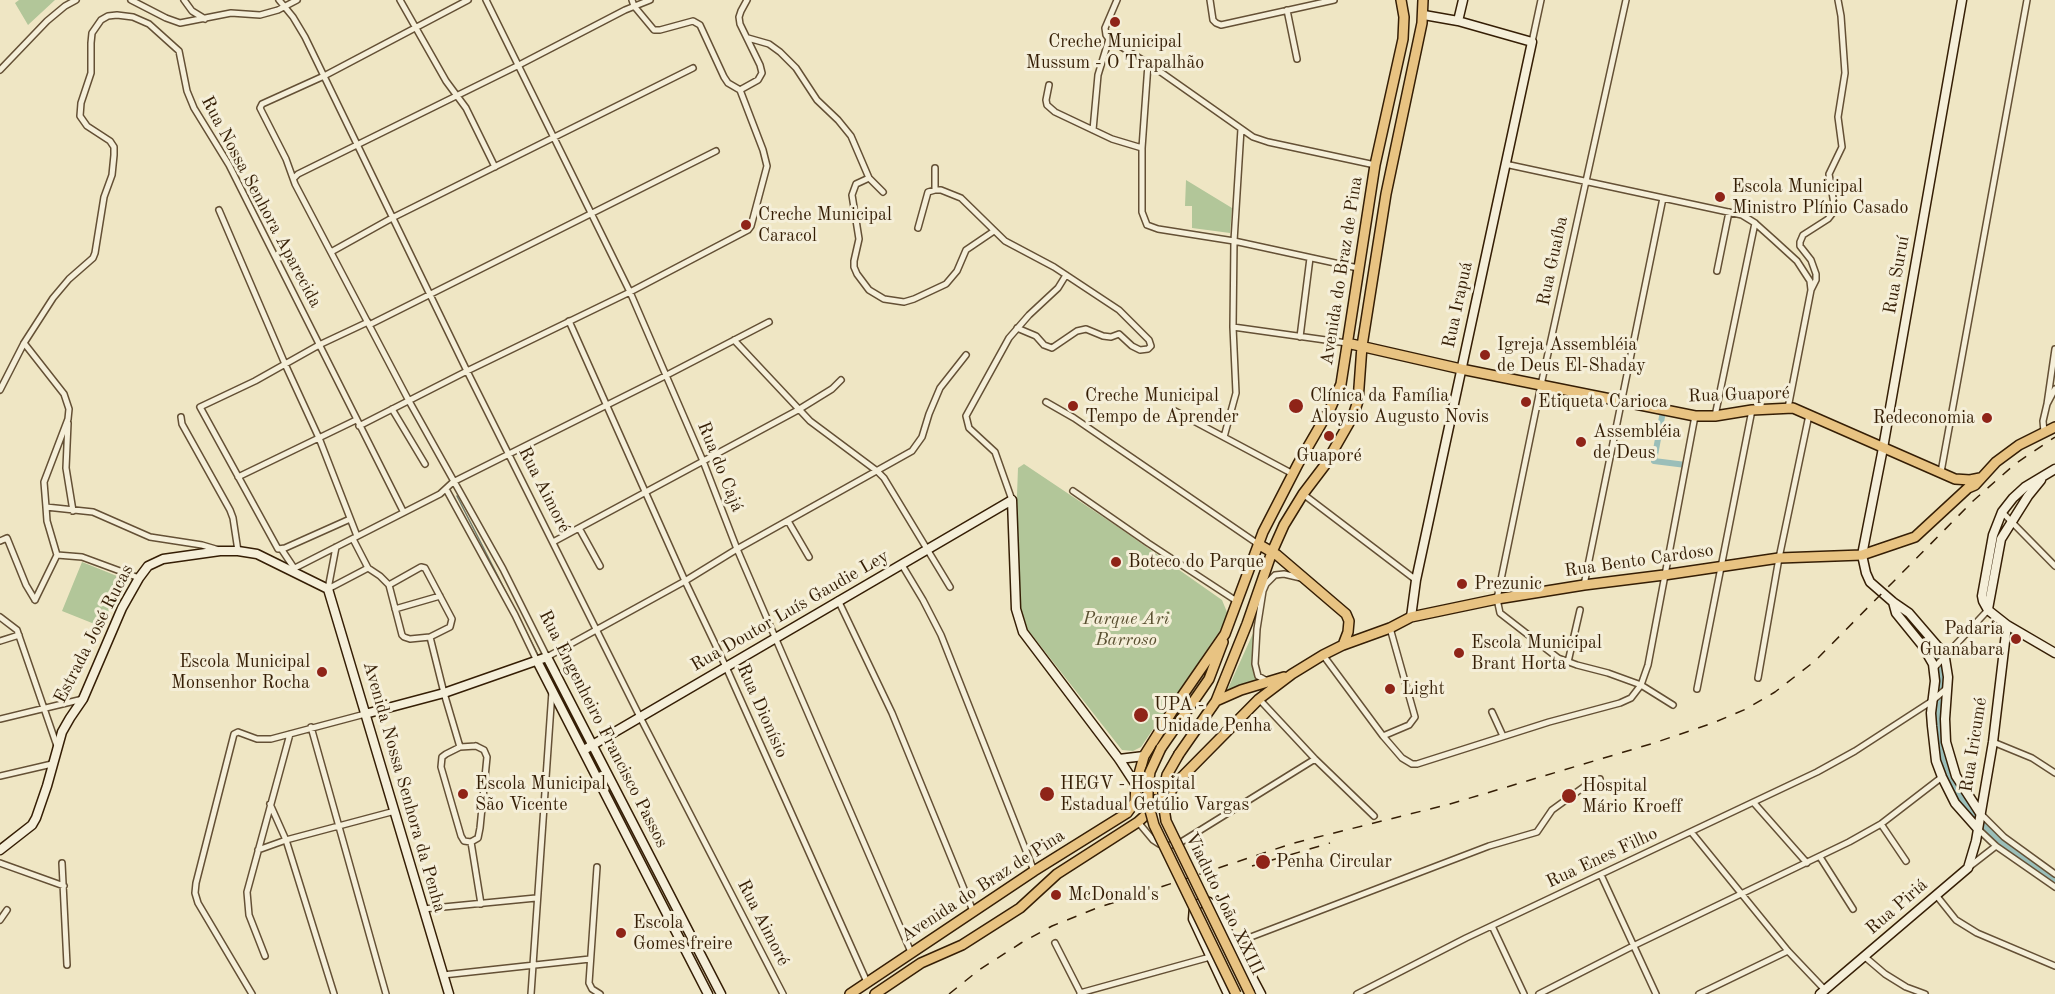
<!DOCTYPE html>
<meta charset="utf-8">
<style>
body{margin:0}
canvas{display:block;background:#efe6c4}
</style>
<canvas width="2055" height="994"></canvas>
<script>
const context = document.querySelector('canvas').getContext('2d');
context.lineJoin = 'round';
function fillPath(path, color) { context.fillStyle = color; context.fill(path, 'evenodd'); }
const poly = rows => new Path2D(rows.map(r => 'M' + r).join(''));
function stroke(path, color, width, dash) { context.strokeStyle = color; context.lineWidth = width; context.lineCap = dash ? 'butt' : 'round'; context.setLineDash(dash || []); context.stroke(path); }
function write(font, color, halo, rows, align = 'center') {
  context.font = font + ' "Old Standard TT",serif'; context.lineWidth = 6; context.setLineDash([]); context.textBaseline = 'middle'; context.strokeStyle = halo; context.fillStyle = color; for (const [text, x, y, turn = 0] of rows) {
    context.save(); context.translate(x, y); context.rotate((+turn || 0) * Math.PI / 180); context.textAlign = isNaN(turn) ? turn : align; if (halo) context.strokeText(text, 0, 0); context.fillText(text, 0, 0); context.restore();
  }
}
const green = poly([
 [19,0,55,0,28,25,15,3],
 [1186,180,1232,208,1230,233,1192,228,1192,206,1185,206],
 [1024,464,1118,527,1222,600,1229,617,1141,747,1133,751,1122,750,1025,626,1019,601,1017,495,1018,468],
 [82,562,122,578,102,627,62,611],
 [1255,629,1253,662,1256,679,1260,683,1226,693]
]);
const stream = poly([
 [457,496,539,657],
 [543,663,580,730],
 [590,751,692,946]
]);
const canal = poly([
 [1663,411,1654,461,1686,465]
]);
const river = poly([
 [1903,615,1920,633,1934,653,1940,670,1939,737,1943,760,1952,780,1968,807,1990,833,2055,881]
]);
const street = poly([
 [131,0,166,18,180,23,231,13,260,15,278,10,297,0],
 [184,0,192,11,205,19],
 [279,0,293,17,305,37,467,371,640,717,783,994],
 [400,0,446,81,466,108,495,167],
 [468,0,324,76,262,104,260,108,286,159,295,184,409,401,503,569,547,657,685,581,737,549,912,451,922,437,929,414,940,388,966,355],
 [486,0,630,292,703,461,737,549,911,952],
 [632,0,634,6,654,30,660,30,693,21,700,25,724,77,728,83,740,90],
 [1210,0,1213,20,1216,23,1221,25,1334,0],
 [1626,0,1541,385,1497,599,1500,613,1558,658,1577,665,1608,673,1641,685,1673,705],
 [1287,10,1297,59],
 [748,38,769,44,780,52,796,68,817,100,838,120,851,136,869,178,883,192],
 [1109,39,1155,68,1253,137,1268,142,1375,165],
 [1532,42,1541,0],
 [1148,64,1142,148,1142,212,1147,225,1158,229,1234,241,1358,268],
 [0,70,47,21,65,6,76,0],
 [1049,85,1046,100,1047,105,1055,112,1112,139,1142,148],
 [740,90,758,80,762,73,760,65,740,24,739,17,741,11,747,0],
 [1093,130,1098,75,1109,39,1106,35,1105,28,1117,0],
 [1505,164,1742,215,1755,223,1774,240,1797,261,1810,281,1811,290,1788,408],
 [294,178,298,174,519,65,625,10,650,0],
 [869,178,856,184,852,195,859,239,854,261,854,267,857,274,869,290,884,299,904,302,914,299,946,284,957,271,966,250,994,231],
 [935,190,935,168],
 [219,210,285,364,319,438,357,536],
 [918,228,928,192,935,190,941,190,961,198,1005,241,1054,267,1119,310,1149,340,1151,346,1148,349,1140,350,1132,346,1119,334,1111,337,1103,336,1086,329,1077,331,1052,348,1044,345,1036,336,1017,328],
 [331,252,392,218,693,68],
 [1717,271,1729,212],
 [1811,290,1816,280,1816,274,1811,260,1800,246,1800,242,1803,235,1828,219,1835,210,1829,174,1842,147,1838,117,1845,73,1841,16,1838,0],
 [569,321,685,581,726,667,867,982],
 [369,325,716,151],
 [1233,327,1347,343],
 [1300,337,1310,258],
 [734,340,810,421,877,471,884,478,950,587],
 [24,343,64,394,69,409,68,419,44,482,46,507,93,512,150,537,202,545,219,550],
 [0,390,24,343,53,298,69,279,93,258,95,253,104,197,112,175,114,155,114,147,110,141,87,126,80,116,81,103,91,73,91,43,92,33,101,20,108,16,117,15,133,17,149,24,179,51,187,91,194,108,229,165,403,511],
 [1046,402,1074,418,1258,544],
 [2047,404,2055,349],
 [392,409,425,464],
 [1175,411,1293,474],
 [1715,416,1755,223],
 [181,417,182,424,230,510,233,518,238,551],
 [68,423,66,468,73,511],
 [359,426,467,371,630,292,748,230,751,226,767,166,763,150,740,90],
 [2044,432,2043,421,2047,404,2055,389],
 [1224,437,1236,393,1233,327,1234,241,1241,129],
 [1941,472,2027,0],
 [238,477,356,420],
 [446,489,515,615,537,661],
 [1073,491,1148,543,1238,602],
 [1303,494,1416,580],
 [1012,500,995,452,969,428,966,416,1009,338,1029,315,1058,288,1066,275],
 [46,507,47,521,57,555,82,557,139,578],
 [2002,512,2055,566],
 [350,519,285,548,278,549,200,407,255,381,319,345,368,322],
 [788,521,809,557],
 [579,528,600,566],
 [353,539,368,568,380,576,389,585,402,635,404,637,410,639,430,637,450,627,452,619,425,568,421,567,389,585],
 [0,541,7,538,26,585,35,600],
 [553,542,798,410,832,389,841,380],
 [282,550,294,568],
 [902,565,923,600,941,635,1034,871],
 [291,570,440,494,453,482,665,376,769,322],
 [1584,585,1663,198],
 [328,589,368,568],
 [328,589,336,547],
 [35,600,57,555],
 [838,600,892,713,973,911],
 [395,609,440,596],
 [0,617,17,630,57,746],
 [430,637,444,693,460,747],
 [0,641,19,635],
 [1323,655,1383,736,1402,758,1412,764,1417,764,1549,722,1620,703,1631,698,1641,685,1648,665,1695,416],
 [1568,662,1580,610],
 [1934,668,1988,610],
 [1758,678,1779,558,1809,415],
 [1267,681,1258,676,1255,664,1257,629,1263,591,1266,584,1275,575,1284,574,1301,578],
 [1697,689,1752,410],
 [1259,699,1315,759,1374,816],
 [1492,712,1503,736],
 [0,719,83,699],
 [311,727,386,994],
 [1383,736,1409,725,1415,717,1390,628],
 [1993,742,2032,758,2055,773],
 [476,746,484,750,487,757,480,828,478,838,471,842,464,841,461,836,441,767,442,757,446,754,460,747,476,746],
 [0,776,52,764],
 [1754,803,1807,863],
 [270,804,286,840,334,994],
 [1980,813,2004,837,2055,874],
 [1138,822,1153,840,1159,844,1165,846,1178,844,1315,759],
 [1881,824,1906,861],
 [1978,829,1996,846,2055,887],
 [1692,833,1788,951,1825,990],
 [471,842,481,904],
 [258,850,286,840,395,811],
 [1820,857,1853,909],
 [0,863,64,886],
 [62,863,67,965],
 [597,867,589,983,592,989,600,994],
 [1969,867,1996,846],
 [1601,875,1656,994],
 [1936,895,1956,920,1977,933,2055,966],
 [423,909,536,898],
 [0,920,7,910],
 [1492,926,1524,994],
 [1055,943,1081,994],
 [1235,943,1489,846,1537,832,1552,810,1592,781,1600,779],
 [265,956,249,915,247,892,290,734],
 [1865,957,1885,974,1906,987,1925,994],
 [443,975,590,959],
 [1080,993,1210,957],
 [252,994,198,903,195,893,196,883,234,734,238,732,257,739,271,739,365,714],
 [531,994,552,691],
 [1357,994,1466,938,1817,772,1855,751,1932,701,1946,689],
 [1539,994,1633,946,1849,842,1881,824,1942,777],
 [1699,994,1788,951]
]);
const secondary = poly([
 [1962,0,1883,448,1862,555,1866,573,1870,582,1893,602,1909,613,1940,649,1945,658,1948,677,1945,719,1946,742,1956,776,1980,813],
 [1458,21,1463,0],
 [2055,469,2025,487,2013,498,2002,512,1993,535,1982,596,1983,601,1988,610,2007,625,2055,653],
 [1893,602,1896,613,1922,645,1933,664,1935,681,1931,713,1932,726,1936,761,1942,777,1955,803,1978,829],
 [1988,609,2001,539,2028,496,2041,480],
 [1411,617,1416,580,1532,42,1458,21,1424,15],
 [537,661,708,994],
 [365,714,444,693,547,657,721,994],
 [584,750,1012,500,1016,609,1023,632,1119,759,1136,785],
 [1119,759,1144,756],
 [0,850,32,825,36,818,47,786,62,732,70,718,83,699,122,608,139,578,148,566,163,559,220,551,238,551,257,554,328,589,449,994],
 [1228,994,1193,919,1194,907,1203,901,1209,902,1215,907,1261,994],
 [1820,994,1968,868,1976,841,1993,742,2007,625]
]);
const primary = poly([
 [1347,343,1461,369,1695,416,1715,416,1752,410,1793,408,1955,479,1970,480,1980,478],
 [1258,544,1277,555,1346,614,1349,621,1348,632,1343,645],
 [1216,701,1241,690,1284,677],
 [1161,748,1209,679,1223,642],
 [1179,754,1216,701,1247,624,1272,552,1284,525,1303,494,1325,465,1353,416,1358,401,1362,346,1386,194,1422,23,1423,0],
 [1141,788,1159,790,1170,784],
 [850,994,1034,871,1127,813,1135,802,1136,785,1144,756,1178,702,1225,634,1263,532,1298,464,1331,407,1341,384,1375,165,1403,39,1404,17,1401,0],
 [875,994,921,963,962,945,1020,908,1057,874,1138,822,1168,795,1179,780,1259,699,1292,674,1323,655,1343,645,1390,628,1411,617,1497,599,1584,585,1664,575,1779,558,1862,555,1915,537,1968,488,1975,485,1996,462,2019,445,2055,427]
]);
const rail = poly([
 [1252,866,1330,843],
 [949,994,979,970,1021,943,1052,926,1097,908,1294,843,1450,804,1654,743,1713,723,1746,709,1775,692,1815,661,1973,501,2015,464,2055,437]
]);
const primaryBridge = poly([
 [1161,748,1150,772,1148,786,1148,803,1154,825,1236,994],
 [1179,754,1167,775,1163,793,1163,802,1166,821,1250,994]
]);
const markers = [
 [1115,22,6,"#8f2418"],
 [1720,197,6,"#8f2418"],
 [746,225,6,"#8f2418"],
 [1485,355,6,"#8f2418"],
 [1526,402,6,"#8f2418"],
 [1073,406,6,"#8f2418"],
 [1296,406,8,"#8f2418"],
 [1987,418,6,"#8f2418"],
 [1329,436,6,"#8f2418"],
 [1581,442,6,"#8f2418"],
 [1116,562,6,"#8f2418"],
 [1462,584,6,"#8f2418"],
 [2016,639,6,"#8f2418"],
 [1459,653,6,"#8f2418"],
 [322,672,6,"#8f2418"],
 [1390,689,6,"#8f2418"],
 [1141,715,8,"#8f2418"],
 [463,794,6,"#8f2418"],
 [1047,794,8,"#8f2418"],
 [1569,796,8,"#8f2418"],
 [1263,862,8,"#8f2418"],
 [1056,895,6,"#8f2418"],
 [621,933,6,"#8f2418"]
];
const poiNames = [
 ["Creche Municipal",1115,42,"center"],
 ["Mussum - O Trapalhão",1115,63,"center"],
 ["Escola Municipal",1732,187],
 ["Ministro Plínio Casado",1732,208],
 ["Creche Municipal",758,215],
 ["Caracol",758,236],
 ["Igreja Assembléia",1497,345],
 ["de Deus El-Shaday",1497,366],
 ["Creche Municipal",1085,396],
 ["Tempo de Aprender",1085,417],
 ["Clínica da Família",1310,396],
 ["Aloysio Augusto Novis",1310,417],
 ["Etiqueta Carioca",1538,402],
 ["Redeconomia",1975,418,"right"],
 ["Assembléia",1593,432],
 ["de Deus",1593,453],
 ["Guaporé",1329,456,"center"],
 ["Boteco do Parque",1128,562],
 ["Prezunic",1474,584],
 ["Padaria",2004,629,"right"],
 ["Guanabara",2004,650,"right"],
 ["Escola Municipal",1471,643],
 ["Brant Horta",1471,664],
 ["Escola Municipal",310,662,"right"],
 ["Monsenhor Rocha",310,683,"right"],
 ["Light",1402,689],
 ["UPA -",1154,705],
 ["Unidade Penha",1154,726],
 ["Escola Municipal",475,784],
 ["São Vicente",475,805],
 ["HEGV - Hospital",1060,784],
 ["Estadual Getúlio Vargas",1060,805],
 ["Hospital",1582,786],
 ["Mário Kroeff",1582,807],
 ["Penha Circular",1276,862],
 ["McDonald's",1068,895],
 ["Escola",633,923],
 ["Gomes freire",633,944]
];
const streetNames = [
 ["Rua Nossa Senhora Aparecida",261,202,62],
 ["Rua Guaíba",1553,261,-78],
 ["Avenida do Braz de Pina",1342,271,-81],
 ["Rua Suruí",1897,275,-80],
 ["Rua Irapuá",1458,305,-78],
 ["Rua Guaporé",1739,395,-2],
 ["Rua do Cajá",720,467,68],
 ["Rua Aimoré",544,490,63],
 ["Rua Bento Cardoso",1639,561,-8],
 ["Rua Doutor Luís Gaudie Ley",790,611,-30],
 ["Estrada José Rucas",94,634,-63],
 ["Rua Dionísio",762,711,66],
 ["Rua Engenheiro Francisco Passos",603,729,63],
 ["Rua Iricumé",1974,745,-81],
 ["Avenida Nossa Senhora da Penha",404,787,74],
 ["Rua Enes Filho",1602,858,-25],
 ["Avenida do Braz de Pina",983,886,-33],
 ["Viaduto João XXIII",1224,904,64],
 ["Rua Piriá",1897,907,-41],
 ["Rua Aimoré",763,923,63]
];
const parkNames = [
 ["Parque Ari",1126,619],
 ["Barroso",1126,640]
];
fillPath(green, '#b2c699');
stroke(stream, '#727e71', 1.5);
stroke(canal, '#9abeb9', 6);
stroke(river, '#9abeb9', 10);
stroke(street, '#645035', 8);
stroke(secondary, '#351e05', 11);
stroke(primary, '#351e05', 12);
stroke(street, '#f5efd9', 5);
stroke(secondary, '#f5efd9', 8);
stroke(primary, '#e8c382', 9);
stroke(rail, '#351e05', 1.5, [10, 10]);
stroke(primaryBridge, '#351e05', 12, []);
stroke(primaryBridge, '#e8c382', 9);
for (const [x, y, r, color] of markers) { const dot = new Path2D(); dot.arc(x, y, r, 0, 2 * Math.PI); context.fillStyle = color; context.fill(dot); stroke(dot, '#f5efd9', 2); }
write('18px', '#351e05', '#f5efd9', poiNames, 'left');
write('18px', '#351e05', '#f5efd9', streetNames);
write('italic 18px', '#5a5031', '#f5efd9', parkNames);
</script>
